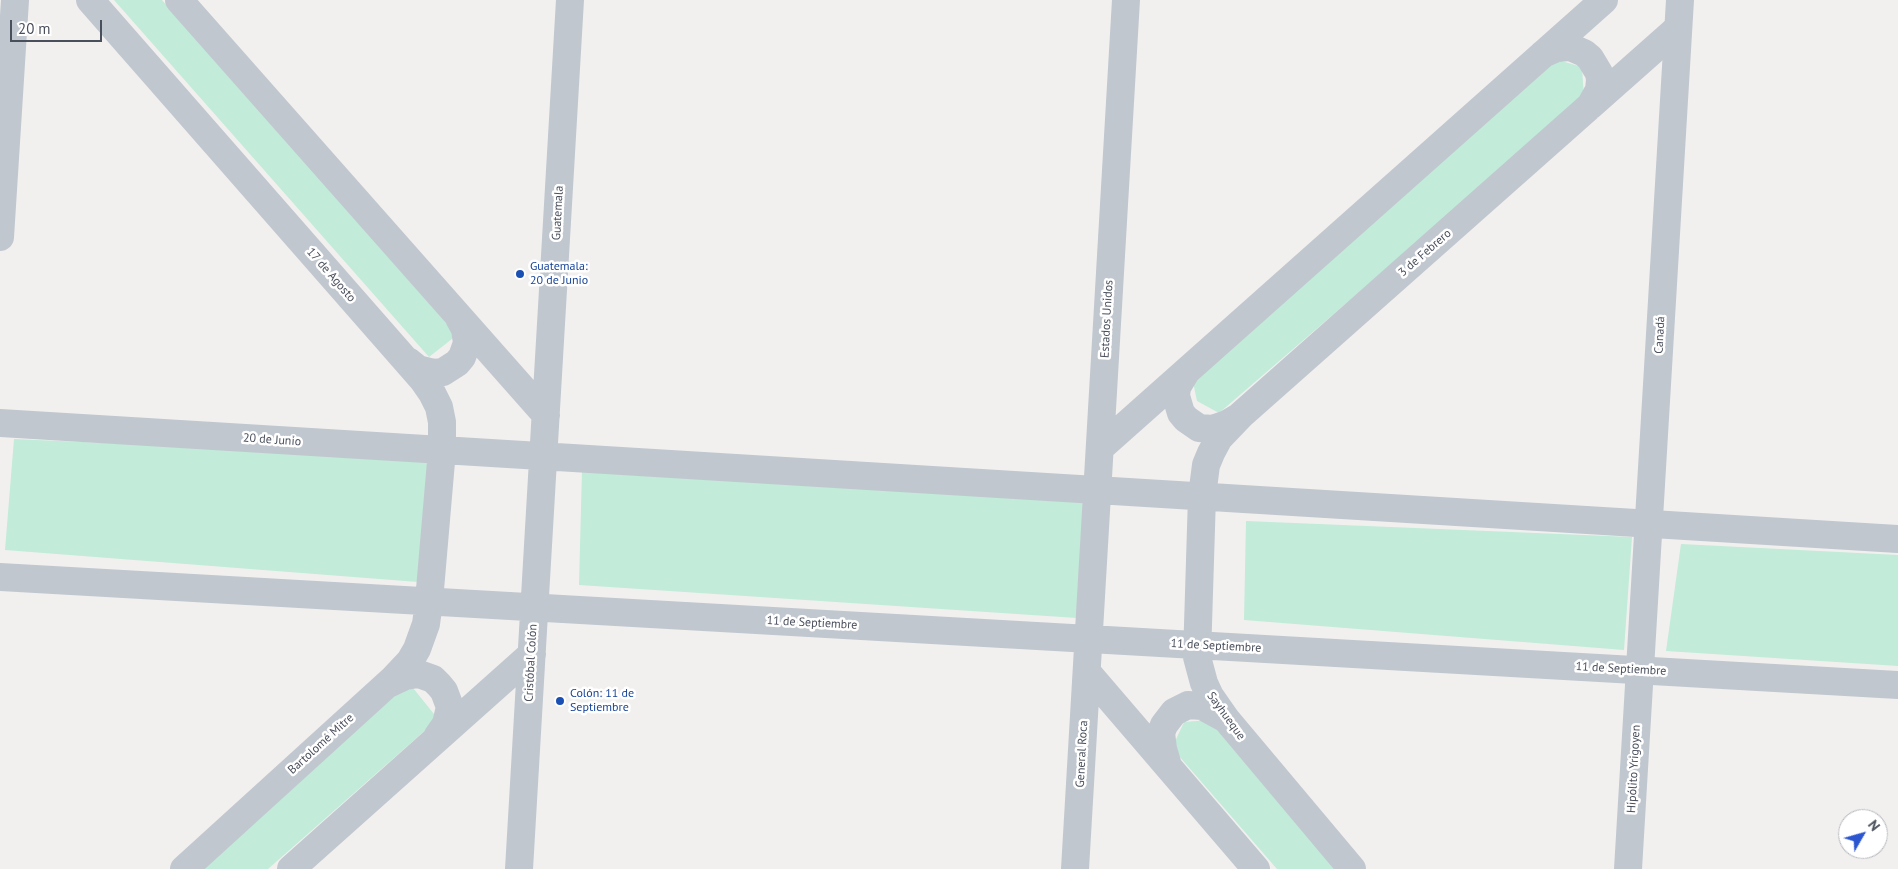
<!DOCTYPE html>
<meta charset="utf-8">
<style>
body{margin:0}
#map{position:relative;width:1898px;height:869px;overflow:hidden;background:#f1f0ef;font-family:"PT Sans",sans-serif}
canvas{display:block}
.north{position:absolute;left:1838px;top:809px;width:50px;height:50px;box-sizing:border-box;background:#fff;border:1px solid #b6b9bd;border-radius:50%;rotate:52deg;font-size:14px;font-weight:700;line-height:20px;text-align:center;color:#494f5b}
.north::after{content:'';display:block;margin:auto;width:18px;height:22px;background:#2b56cf;clip-path:polygon(50% 0,100% 100%,50% 72%,0 100%)}
.scale{position:absolute;left:10px;top:20px;width:92px;height:22px;box-sizing:border-box;border:2px solid #494f5b;border-top:0;padding-left:6px;font-size:15px;line-height:18px;white-space:nowrap;color:#494f5b;-webkit-text-stroke:4px #fff;paint-order:stroke}
</style>
<div id="map">
<canvas width="1898" height="869"></canvas>
<div class="north">N</div>
<div class="scale">20 m</div>
</div>
<script>
const context = document.querySelector('canvas').getContext('2d');
context.lineJoin = 'round';
function fillPath(path, color) { context.fillStyle = color; context.fill(path, 'evenodd'); }
const poly = rows => new Path2D(rows.map(r => 'M' + r).join(''));
function stroke(path, color, width, dash) { context.strokeStyle = color; context.lineWidth = width; context.lineCap = dash ? 'butt' : 'round'; context.setLineDash(dash || []); context.stroke(path); }
function write(font, color, halo, rows, align = 'center') {
  context.font = font + ' "PT Sans",sans-serif'; context.lineWidth = 5; context.setLineDash([]); context.textBaseline = 'middle'; context.strokeStyle = halo; context.fillStyle = color; for (const [text, x, y, turn = 0] of rows) {
    context.save(); context.translate(x, y); context.rotate((+turn || 0) * Math.PI / 180); context.textAlign = isNaN(turn) ? turn : align; if (halo) context.strokeText(text, 0, 0); context.fillText(text, 0, 0); context.restore();
  }
}
const green = poly([
 [114,0,162,0,457,335,429,357],
 [1551,58,1582,67,1584,98,1219,413,1197,401,1192,377],
 [14,439,432,457,418,582,5,550],
 [582,470,1086,498,1077,618,579,585],
 [1246,521,1632,537,1624,650,1244,620],
 [1681,544,1898,555,1898,666,1666,651],
 [409,683,438,719,268,869,197,869],
 [1209,720,1335,869,1277,869,1172,748,1184,722]
]);
const minor = poly([
 [90,0,423,380,432,393,439,407,442,422,442,450,429,601,426,624,417,649,410,661,393,679,184,869],
 [179,0,546,415],
 [1543,54,1557,48,1570,47,1584,53,1590,58,1599,73,1600,80,1599,90,1590,106],
 [0,237,15,0],
 [408,361,418,369,434,373,443,372,457,363,462,357,467,343,465,329,459,318],
 [1186,372,1177,387,1176,396,1181,413,1186,419,1199,428,1213,429,1227,424,1237,418],
 [0,423,1898,539],
 [1100,448,1604,0],
 [0,577,1898,685],
 [1087,672,1256,869],
 [388,684,405,676,419,674,433,679,439,685,444,691,450,707,446,724,437,737],
 [1168,766,1163,749,1161,733,1164,725,1174,712,1188,705,1202,706,1226,719],
 [291,869,532,654],
 [519,869,570,0],
 [1075,869,1126,0],
 [1352,869,1226,719,1210,696,1204,683,1197,657,1202,496,1206,465,1211,453,1219,438,1241,415,1678,28]
]);
const tertiary = poly([
 [1628,869,1680,0]
]);
const markers = [
 [520,274,5,"#1a4fb4"],
 [560,701,5,"#1a4fb4"]
];
const streetNames = [
 ["Guatemala",558,213,-87],
 ["3 de Febrero",1425,253,-41],
 ["17 de Agosto",331,275,49],
 ["Estados Unidos",1107,319,-87],
 ["Canadá",1660,335,-87],
 ["20 de Junio",272,440,4],
 ["11 de Septiembre",812,623,3],
 ["11 de Septiembre",1216,646,3],
 ["Cristóbal Colón",531,663,-87],
 ["11 de Septiembre",1621,669,3],
 ["Sayhueque",1226,716,54],
 ["Bartolomé Mitre",321,744,-42],
 ["General Roca",1082,754,-87],
 ["Hipólito Yrigoyen",1634,769,-87]
];
const transitNames = [
 ["Guatemala:",530,267],
 ["20 de Junio",530,281],
 ["Colón: 11 de",570,694],
 ["Septiembre",570,708]
];
fillPath(green, '#c2ebd9');
stroke(minor, '#c1c7cf', 28);
stroke(tertiary, '#c1c7cf', 28);
for (const [x, y, r, color] of markers) { const dot = new Path2D(); dot.arc(x, y, r, 0, 2 * Math.PI); context.fillStyle = color; context.fill(dot); stroke(dot, '#fff', 2); }
write('12px', '#494f5b', '#fff', streetNames);
write('12px', '#164399', '#fff', transitNames, 'left');
</script>
